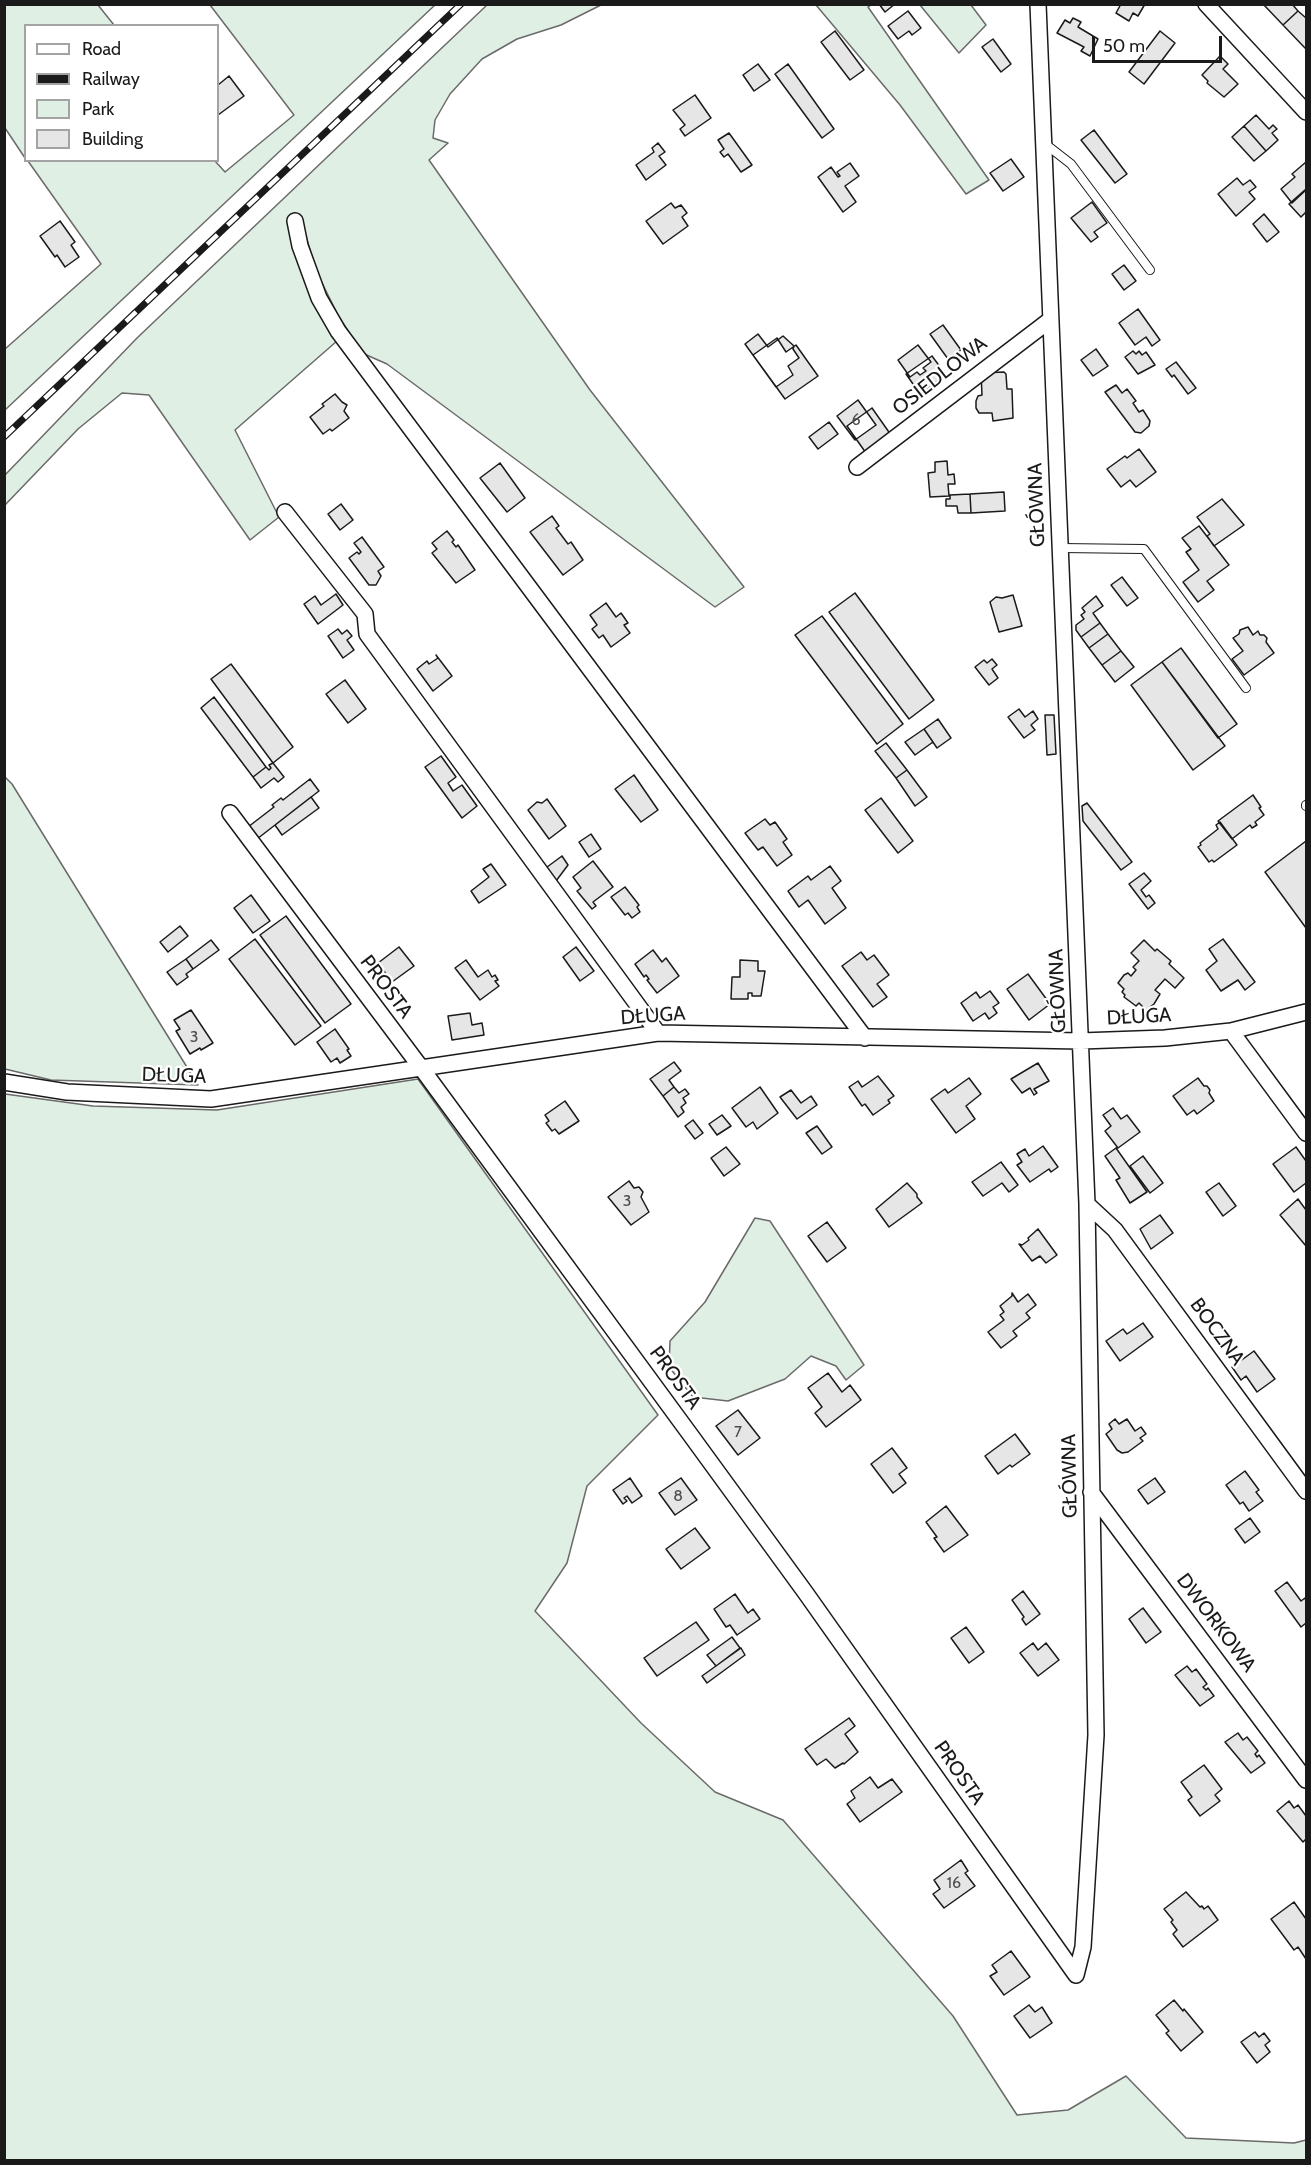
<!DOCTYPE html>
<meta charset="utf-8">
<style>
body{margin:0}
#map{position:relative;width:1311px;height:2165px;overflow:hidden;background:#fff;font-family:Cabin,sans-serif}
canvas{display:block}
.frame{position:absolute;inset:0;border:6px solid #1a1a1a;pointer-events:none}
.legend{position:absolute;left:24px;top:24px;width:195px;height:138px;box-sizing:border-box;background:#fff;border:2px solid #a3a3a3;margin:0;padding:8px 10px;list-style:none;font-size:18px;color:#1a1a1a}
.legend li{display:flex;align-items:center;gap:12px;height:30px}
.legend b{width:30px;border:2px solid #a3a3a3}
.scale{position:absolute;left:1092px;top:36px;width:130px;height:27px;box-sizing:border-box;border:3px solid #1a1a1a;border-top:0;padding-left:8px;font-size:18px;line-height:21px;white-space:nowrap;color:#1a1a1a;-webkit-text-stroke:4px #fff;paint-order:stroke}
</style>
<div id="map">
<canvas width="1311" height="2165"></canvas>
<div class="frame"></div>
<ul class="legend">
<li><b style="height:8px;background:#fff"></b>Road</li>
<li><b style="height:8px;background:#1a1a1a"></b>Railway</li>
<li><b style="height:16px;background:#e0efe3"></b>Park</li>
<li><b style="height:16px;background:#e6e6e6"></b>Building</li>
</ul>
<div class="scale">50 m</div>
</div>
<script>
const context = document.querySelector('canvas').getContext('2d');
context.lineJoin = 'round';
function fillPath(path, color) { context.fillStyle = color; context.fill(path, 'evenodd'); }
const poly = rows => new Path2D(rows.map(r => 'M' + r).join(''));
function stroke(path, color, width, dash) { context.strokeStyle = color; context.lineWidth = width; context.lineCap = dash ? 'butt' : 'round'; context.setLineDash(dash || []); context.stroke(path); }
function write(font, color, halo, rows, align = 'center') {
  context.font = font + ' Cabin,sans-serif'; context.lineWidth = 4.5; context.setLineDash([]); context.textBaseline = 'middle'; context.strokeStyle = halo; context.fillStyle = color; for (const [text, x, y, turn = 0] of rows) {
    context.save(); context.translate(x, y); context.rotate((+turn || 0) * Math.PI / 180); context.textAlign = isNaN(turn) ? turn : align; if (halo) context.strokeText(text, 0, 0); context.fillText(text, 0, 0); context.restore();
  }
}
const green = poly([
 [4,5,98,5,114,25,26,26,25,158,5,128,4,5],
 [210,5,435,5,5,410,5,349,101,264,28,161,215,161,225,172,294,115,210,5],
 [487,5,601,5,561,25,517,39,482,59,450,94,435,120,433,138,448,143,429,160,590,390,744,587,715,607,387,364,362,353,338,315,317,273,302,223,290,230,293,248,309,288,337,341,235,430,279,517,250,540,149,395,122,393,78,429,5,505,5,475,137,338,487,5],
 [816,5,871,5,868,7,989,180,966,194,900,105,816,5],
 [920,5,971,5,986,25,959,53,920,5],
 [4,776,12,784,198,1085,51,1080,5,1069,4,776],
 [418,1079,658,1415,587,1486,567,1563,535,1611,641,1723,715,1792,783,1820,953,2016,1017,2115,1068,2110,1126,2076,1186,2138,1294,2143,1306,2140,1306,2160,5,2160,5,1094,93,1106,217,1110,418,1079],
 [755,1218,770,1221,864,1365,846,1380,836,1366,811,1356,785,1379,728,1401,693,1397,669,1367,670,1341,705,1302,755,1218]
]);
const building = poly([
 [879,4,895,4,885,12,879,4],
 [1121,4,1145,4,1138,16,1133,13,1129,21,1116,13,1121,4],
 [1263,4,1292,4,1298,11,1283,25,1263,4],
 [908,11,921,28,912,35,909,31,898,39,888,26,908,11],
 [1298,11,1306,18,1306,47,1305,48,1283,25,1298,11],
 [1073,18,1081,22,1078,27,1098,39,1090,56,1081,51,1084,47,1057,33,1065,20,1070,23,1073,18],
 [835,31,864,70,850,80,821,42,835,31],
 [1160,31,1175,43,1144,84,1129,72,1160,31],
 [993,39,1011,64,1001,72,982,47,993,39],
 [1220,56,1228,64,1223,69,1238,84,1224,97,1207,83,1208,81,1202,75,1220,56],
 [758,64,770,80,754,91,743,75,758,64],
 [788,64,834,129,822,138,775,74,788,64],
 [229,76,244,96,218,115,218,85,229,76],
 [695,95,711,118,685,136,680,129,685,125,673,110,695,95],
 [1256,115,1269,129,1273,125,1277,129,1272,133,1278,140,1266,151,1244,126,1256,115],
 [1244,126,1266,151,1254,161,1232,137,1244,126],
 [1094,130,1127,174,1115,183,1081,140,1094,130],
 [729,133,752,165,741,172,728,154,724,157,720,152,724,149,718,140,729,133],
 [658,143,665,152,659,156,666,165,646,180,636,165,654,152,652,148,658,143],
 [1011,159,1024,177,1003,191,990,173,1011,159],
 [1306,162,1306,190,1292,203,1281,189,1295,177,1292,174,1306,162],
 [850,163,859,176,845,186,856,202,843,212,818,177,831,167,838,177,840,176,837,172,850,163],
 [1237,178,1243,185,1250,180,1256,187,1249,192,1255,199,1236,216,1218,194,1237,178],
 [1306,189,1306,212,1301,217,1289,204,1306,189],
 [1092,202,1107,223,1094,232,1098,237,1091,242,1071,218,1092,202],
 [671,203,675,208,681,205,687,213,682,217,688,226,663,244,646,221,671,203],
 [1264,214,1279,232,1267,242,1253,224,1264,214],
 [60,221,75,242,71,245,79,257,65,267,57,255,55,257,40,236,60,221],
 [1124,265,1136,281,1124,290,1112,274,1124,265],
 [1138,309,1160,340,1152,346,1146,337,1135,345,1119,323,1138,309],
 [943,325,961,350,948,359,930,334,943,325],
 [758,334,768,347,783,336,794,346,793,349,799,358,788,366,793,375,776,387,745,344,758,334],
 [777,338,786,352,796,345,818,376,785,399,753,355,777,338],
 [918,345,931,362,923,368,926,371,920,375,917,372,910,377,898,360,918,345],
 [1096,349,1108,366,1093,376,1081,360,1096,349],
 [1133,351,1136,354,1139,351,1142,355,1146,352,1155,365,1138,374,1125,357,1133,351],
 [932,356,946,375,920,394,906,374,932,356],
 [1176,362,1196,388,1188,394,1174,375,1172,377,1166,369,1176,362],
 [1004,372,1006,374,1007,389,1012,389,1013,418,993,421,992,413,979,413,976,408,976,401,978,396,982,395,981,373,1004,372],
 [1116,385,1122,393,1127,389,1136,401,1133,403,1139,412,1143,410,1150,421,1149,426,1141,433,1135,432,1105,392,1116,385],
 [335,394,342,402,347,405,344,411,349,418,332,431,330,429,323,434,310,417,324,406,322,404,335,394],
 [858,400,876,425,855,440,837,416,858,400],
 [872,408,891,435,866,453,847,426,872,408],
 [829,422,838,434,818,449,809,437,829,422],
 [1139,449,1156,472,1136,487,1130,480,1121,487,1107,469,1125,456,1127,458,1139,449],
 [947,461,948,475,954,474,955,484,948,484,949,496,930,497,928,473,935,472,935,462,947,461],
 [500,463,525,498,507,512,480,478,500,463],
 [1004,492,1005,511,971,513,970,494,1004,492],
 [970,494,971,513,958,513,957,506,946,506,946,499,950,499,950,495,970,494],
 [1222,499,1244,525,1214,546,1207,536,1210,534,1197,517,1222,499],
 [341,504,353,520,340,530,328,514,341,504],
 [552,516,559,526,556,528,568,544,571,542,583,560,563,575,530,532,552,516],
 [1199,526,1229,565,1207,581,1214,590,1198,602,1183,582,1199,570,1186,552,1191,549,1182,538,1199,526],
 [447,531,454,540,452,542,456,547,458,545,475,570,456,583,432,553,437,549,432,543,447,531],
 [362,537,384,567,378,571,381,576,376,585,369,585,349,558,357,552,359,554,361,552,354,543,362,537],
 [1122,577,1138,598,1127,606,1111,585,1122,577],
 [855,593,934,700,909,719,829,612,855,593],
 [336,594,343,605,318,624,304,604,315,596,321,605,336,594],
 [1013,595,1022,626,999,632,990,602,996,597,1002,598,1013,595],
 [1096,596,1103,606,1093,613,1100,623,1081,637,1076,630,1076,625,1084,619,1081,615,1085,612,1082,608,1096,596],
 [606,603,616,617,621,613,628,623,624,625,630,633,611,647,603,635,599,638,592,629,597,625,590,615,606,603],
 [822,616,903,724,877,744,795,635,822,616],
 [1100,623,1108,634,1089,648,1081,637,1100,623],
 [1248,627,1253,635,1258,631,1260,635,1264,635,1267,638,1266,642,1274,653,1244,675,1232,659,1243,651,1233,638,1239,634,1240,630,1248,627],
 [338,629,342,634,347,630,352,636,347,640,354,650,343,658,328,636,338,629],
 [1108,634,1121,651,1102,665,1089,648,1108,634],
 [1181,648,1237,724,1218,738,1162,662,1181,648],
 [1121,651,1134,667,1115,682,1102,665,1121,651],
 [436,655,452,676,433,691,417,669,427,661,429,664,438,658,436,655],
 [992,659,997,665,992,669,998,678,989,685,975,667,984,660,987,663,992,659],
 [1162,662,1225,746,1193,770,1131,685,1162,662],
 [231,664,293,747,273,763,211,679,231,664],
 [345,680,366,709,348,723,326,694,345,680],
 [214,697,266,767,253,777,201,708,214,697],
 [1019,709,1025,717,1033,711,1038,719,1031,725,1035,730,1024,738,1008,717,1019,709],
 [1045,715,1054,715,1056,754,1047,755,1045,715],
 [938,719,951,738,937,748,924,729,938,719],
 [924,729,933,742,915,755,905,742,924,729],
 [886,743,907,770,896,778,875,751,886,743],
 [441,756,456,777,448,783,453,791,462,785,477,806,462,818,425,767,441,756],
 [273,763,284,777,278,782,274,778,261,788,253,777,266,767,269,770,271,768,269,765,273,763],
 [907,770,927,797,915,806,896,778,907,770],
 [634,775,658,810,641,822,615,789,634,775],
 [310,779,319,791,257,839,248,827,274,807,272,805,281,798,283,800,310,779],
 [1253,795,1261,807,1259,808,1264,815,1255,822,1257,825,1252,828,1250,825,1232,839,1218,821,1253,795],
 [311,797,319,808,282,835,275,825,311,797],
 [881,798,913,841,898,853,865,810,881,798],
 [547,799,566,826,549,839,528,810,537,802,542,803,547,799],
 [1087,803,1132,862,1121,870,1083,821,1082,806,1087,803],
 [765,819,770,825,775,822,787,839,783,842,792,855,777,866,763,847,758,850,745,833,765,819],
 [1220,822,1237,845,1214,862,1212,860,1209,862,1198,847,1201,845,1200,843,1218,829,1216,825,1220,822],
 [591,834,601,849,589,857,579,842,591,834],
 [1306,841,1306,928,1265,872,1306,841],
 [562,856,568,865,553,885,543,870,562,856],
 [593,861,613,887,593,902,596,906,592,909,577,891,581,888,573,877,593,861],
 [491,864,506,885,479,903,471,891,489,877,483,869,491,864],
 [830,866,841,881,832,888,846,908,825,924,808,900,799,907,788,891,808,876,811,880,830,866],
 [1144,873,1151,881,1141,890,1146,897,1149,895,1155,903,1148,909,1129,884,1144,873],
 [625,887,639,905,637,907,640,912,632,918,628,913,625,915,611,897,625,887],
 [251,895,270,921,253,933,234,908,251,895],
 [286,916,351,1004,325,1023,260,935,286,916],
 [180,926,188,936,168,952,160,942,180,926],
 [255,939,321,1026,295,1045,229,959,255,939],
 [1223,939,1255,982,1245,990,1238,980,1221,991,1206,970,1217,961,1209,949,1223,939],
 [211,940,219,950,193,969,186,959,211,940],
 [1144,940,1155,951,1157,949,1171,961,1169,964,1184,978,1175,988,1165,979,1155,990,1160,994,1154,1004,1146,1010,1139,1003,1136,1006,1124,997,1125,995,1122,992,1124,989,1118,983,1124,975,1128,973,1131,976,1136,970,1133,967,1139,961,1131,953,1144,940],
 [399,947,414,966,392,982,378,963,399,947],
 [576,947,594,971,580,981,563,957,576,947],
 [653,950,662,962,666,958,679,976,657,993,647,980,649,979,646,975,644,977,635,964,653,950],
 [861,952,867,960,874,955,889,975,877,984,887,997,873,1007,842,966,861,952],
 [186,959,193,969,186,974,188,977,177,985,167,972,186,959],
 [466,960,478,977,488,970,492,977,495,975,498,980,495,981,499,986,480,1000,455,968,466,960],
 [740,960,758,961,758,971,765,971,761,996,752,996,752,993,748,993,748,999,731,999,732,977,740,977,740,960],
 [1028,974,1050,1004,1029,1020,1007,989,1028,974],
 [990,991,999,1003,993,1007,997,1013,989,1019,985,1013,973,1021,961,1003,976,992,980,998,990,991],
 [191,1010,213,1043,201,1050,200,1048,190,1054,176,1031,180,1029,174,1020,191,1010],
 [470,1013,472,1025,482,1023,484,1035,452,1040,448,1016,470,1013],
 [335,1029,349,1049,347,1050,351,1056,340,1063,337,1058,331,1062,317,1042,335,1029],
 [674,1062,681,1071,669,1080,674,1087,663,1096,650,1079,674,1062],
 [1038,1063,1049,1081,1034,1089,1037,1093,1034,1095,1030,1088,1022,1093,1011,1079,1038,1063],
 [878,1076,894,1096,888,1100,890,1103,873,1115,865,1104,862,1106,849,1087,858,1081,862,1087,878,1076],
 [969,1078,981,1094,966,1106,975,1119,956,1133,931,1099,945,1089,948,1093,969,1078],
 [1198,1078,1204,1086,1207,1086,1210,1090,1209,1093,1214,1101,1197,1114,1194,1110,1187,1115,1173,1096,1198,1078],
 [674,1087,679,1093,685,1089,689,1094,683,1098,686,1103,681,1107,684,1112,678,1117,663,1096,674,1087],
 [760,1087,778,1113,757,1129,753,1122,746,1127,732,1108,760,1087],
 [791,1090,801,1103,811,1096,817,1105,797,1119,780,1097,791,1090],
 [565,1101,579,1121,559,1134,555,1129,552,1131,546,1123,549,1121,545,1115,565,1101],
 [1113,1108,1121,1119,1127,1115,1140,1132,1118,1148,1105,1131,1111,1126,1103,1115,1113,1108],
 [722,1115,731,1126,717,1135,709,1124,722,1115],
 [693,1120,703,1133,695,1139,685,1126,693,1120],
 [817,1126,832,1147,822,1154,806,1133,817,1126],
 [1043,1146,1058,1167,1051,1172,1049,1169,1030,1182,1017,1165,1022,1162,1017,1154,1025,1149,1029,1156,1043,1146],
 [726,1147,740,1164,724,1176,711,1158,726,1147],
 [1296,1147,1306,1161,1306,1183,1294,1192,1273,1164,1296,1147],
 [1116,1148,1147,1192,1130,1203,1116,1180,1120,1178,1105,1156,1116,1148],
 [1143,1156,1163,1183,1150,1193,1130,1166,1143,1156],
 [1001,1162,1018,1185,1009,1192,1002,1183,983,1196,972,1182,1001,1162],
 [629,1181,634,1188,639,1187,643,1192,641,1197,649,1212,631,1225,608,1197,629,1181],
 [907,1183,917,1194,917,1197,922,1203,889,1227,876,1209,907,1183],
 [1219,1183,1236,1206,1223,1216,1206,1192,1219,1183],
 [1298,1199,1306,1210,1306,1246,1280,1215,1298,1199],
 [1160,1215,1173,1233,1151,1249,1140,1229,1160,1215],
 [827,1222,846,1248,827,1262,808,1236,827,1222],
 [1038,1229,1057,1255,1046,1263,1040,1256,1032,1261,1019,1244,1022,1245,1029,1240,1028,1238,1038,1229],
 [1012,1293,1018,1302,1028,1294,1036,1305,1026,1313,1030,1318,1013,1331,1017,1336,1001,1348,988,1332,1004,1320,1000,1315,1004,1312,1000,1306,1012,1296,1012,1293],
 [1143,1323,1153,1337,1120,1361,1106,1341,1123,1329,1127,1334,1143,1323],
 [1254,1351,1275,1379,1257,1392,1246,1376,1241,1380,1232,1367,1254,1351],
 [828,1373,842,1392,850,1385,861,1400,826,1427,815,1413,822,1407,808,1388,828,1373],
 [738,1410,760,1438,738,1455,716,1426,738,1410],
 [1115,1419,1119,1424,1127,1419,1135,1431,1141,1427,1146,1434,1140,1438,1143,1441,1128,1452,1122,1453,1117,1450,1106,1434,1112,1429,1109,1424,1115,1419],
 [1015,1434,1030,1454,1012,1467,1010,1465,998,1474,985,1456,1015,1434],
 [892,1448,907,1468,899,1474,906,1483,893,1493,871,1464,892,1448],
 [1245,1471,1259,1490,1256,1492,1263,1501,1249,1511,1243,1502,1240,1504,1226,1485,1245,1471],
 [630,1478,642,1496,632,1503,627,1496,624,1498,627,1501,623,1504,613,1490,630,1478],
 [681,1478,697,1500,675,1515,659,1493,681,1478],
 [1155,1478,1165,1492,1148,1504,1138,1490,1155,1478],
 [946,1506,968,1535,944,1552,934,1538,937,1537,926,1522,946,1506],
 [1250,1518,1260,1532,1245,1543,1235,1529,1250,1518],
 [695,1528,710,1548,681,1569,666,1549,695,1528],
 [1287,1582,1301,1601,1305,1598,1306,1600,1306,1623,1301,1627,1275,1591,1287,1582],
 [1023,1591,1040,1614,1026,1625,1022,1619,1024,1617,1012,1600,1023,1591],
 [735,1594,748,1613,753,1609,760,1619,737,1635,730,1625,726,1627,714,1609,735,1594],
 [1143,1608,1161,1632,1146,1643,1129,1619,1143,1608],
 [696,1622,709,1640,657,1676,644,1658,696,1622],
 [966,1627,984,1652,969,1663,951,1638,966,1627],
 [732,1637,740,1648,716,1666,707,1655,732,1637],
 [1033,1643,1038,1650,1046,1643,1059,1660,1038,1676,1020,1653,1033,1643],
 [741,1648,745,1655,707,1683,702,1676,741,1648],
 [1187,1666,1192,1672,1196,1669,1207,1684,1203,1687,1206,1690,1208,1688,1214,1696,1200,1706,1175,1675,1187,1666],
 [849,1718,855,1726,845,1734,858,1752,844,1764,843,1763,835,1768,826,1759,817,1765,805,1749,849,1718],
 [1238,1733,1243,1740,1247,1737,1258,1751,1255,1754,1257,1757,1259,1755,1265,1763,1251,1773,1225,1742,1238,1733],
 [1204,1765,1222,1789,1215,1795,1220,1801,1200,1816,1188,1800,1192,1797,1181,1782,1204,1765],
 [870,1777,878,1788,892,1779,902,1792,860,1822,847,1804,855,1798,851,1791,870,1777],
 [1289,1801,1294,1808,1298,1805,1306,1816,1306,1839,1303,1842,1277,1811,1289,1801],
 [961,1860,968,1871,965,1873,975,1886,944,1908,933,1894,940,1889,934,1880,961,1860],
 [1186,1892,1200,1907,1202,1906,1204,1909,1208,1906,1218,1920,1183,1947,1173,1934,1177,1930,1171,1922,1173,1920,1164,1909,1186,1892],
 [1294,1902,1306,1919,1306,1959,1298,1947,1294,1950,1271,1919,1294,1902],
 [1011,1951,1030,1977,1004,1995,990,1976,997,1972,992,1965,1011,1951],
 [1174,2000,1183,2011,1184,2009,1203,2032,1181,2051,1166,2033,1169,2031,1156,2015,1174,2000],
 [1029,2005,1035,2012,1042,2007,1052,2023,1030,2038,1014,2016,1029,2005],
 [1255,2032,1259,2037,1264,2033,1270,2041,1265,2045,1270,2052,1257,2063,1241,2042,1255,2032]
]);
const lane = poly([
 [1044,143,1071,164,1150,270],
 [1060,548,1144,549,1246,688],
 [1306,805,1306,806]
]);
const street = poly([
 [1038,4,1087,1204,1096,1735,1083,1947,1076,1975],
 [1206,4,1306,112],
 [295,221,300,246,319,298,338,331,865,1038],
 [857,467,1050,320],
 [285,512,365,614,367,634,658,1033],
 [230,813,422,1069,692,1437,805,1592,1076,1975],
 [1231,1031,1306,1133],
 [4,1082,67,1092,211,1099,658,1033,1081,1041,1165,1038,1231,1031,1306,1012],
 [1087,1204,1115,1230,1306,1491],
 [1091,1492,1306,1780]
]);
const rail = poly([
 [4,437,461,4]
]);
const numberNames = [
 ["6",856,420],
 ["3",194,1037],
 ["3",627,1201],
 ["7",738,1432],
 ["8",678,1496],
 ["16",954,1883]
];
const streetNames = [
 ["OSIEDLOWA",940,376,-38],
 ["GŁÓWNA",1037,505,-92],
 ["PROSTA",386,987,53],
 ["GŁÓWNA",1058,991,-92],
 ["DŁUGA",653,1016,-4],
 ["DŁUGA",1139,1017,-3],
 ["DŁUGA",174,1076,2],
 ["BOCZNA",1217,1332,54],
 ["PROSTA",675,1378,54],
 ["GŁÓWNA",1070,1476,-91],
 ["DWORKOWA",1216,1623,53],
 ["PROSTA",959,1773,55]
];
fillPath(green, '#e0efe3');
stroke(green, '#6a6a6a', 1.5);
fillPath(building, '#e6e6e6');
stroke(building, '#1a1a1a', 1.5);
stroke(lane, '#1a1a1a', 10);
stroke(street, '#1a1a1a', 18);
stroke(lane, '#fff', 8);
stroke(street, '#fff', 15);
stroke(rail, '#1a1a1a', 7);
stroke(rail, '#fff', 4.5, [14]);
write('16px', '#4d4d4d', null, numberNames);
write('20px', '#1a1a1a', '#fff', streetNames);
</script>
